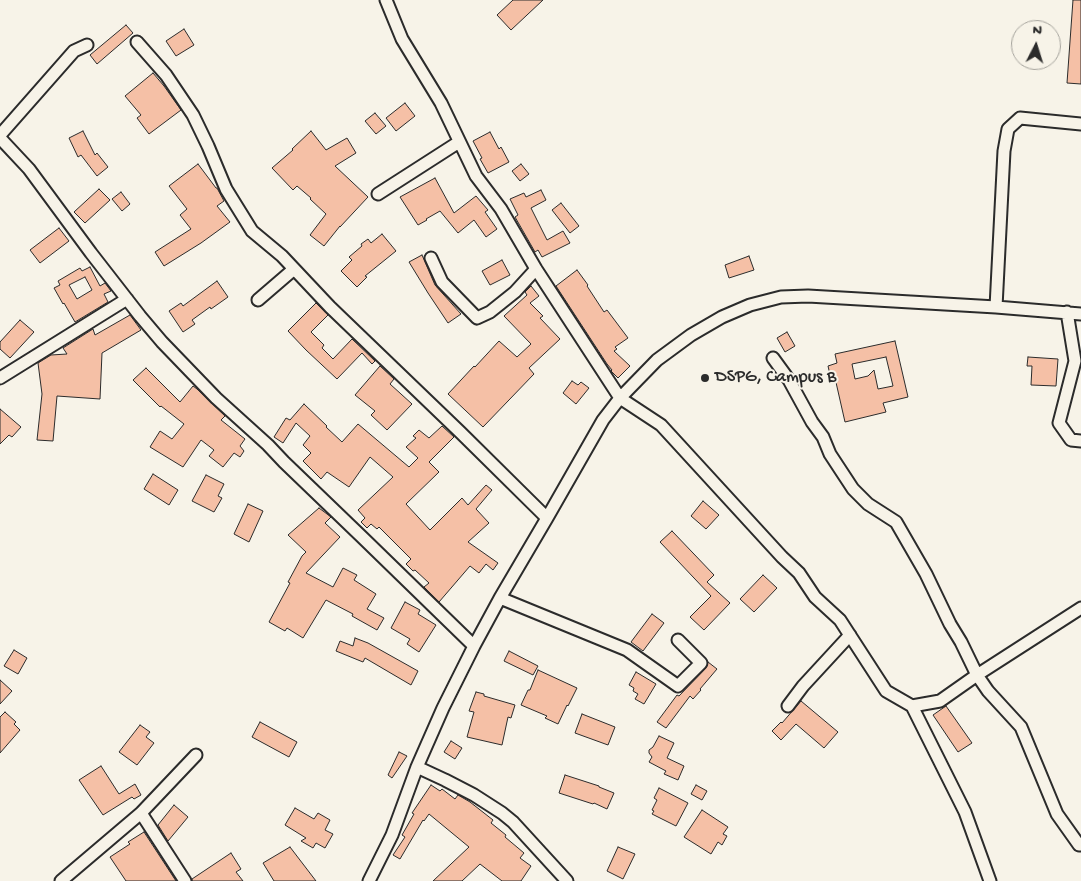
<!DOCTYPE html>
<style>
body{margin:0}
#map{position:relative;width:1081px;height:881px;overflow:hidden;background:#f7f3e8;font-family:"Gochi Hand",sans-serif}
canvas{display:block}
.north{position:absolute;left:1011px;top:20px;width:50px;height:50px;box-sizing:border-box;background:#f7f3e8;border:1px solid #a5a39c;border-radius:50%;rotate:5deg;font-size:14px;font-weight:700;line-height:20px;text-align:center;color:#2b2b2b}
.north::after{content:'';display:block;margin:auto;width:18px;height:22px;background:#2b2b2b;clip-path:polygon(50% 0,100% 100%,50% 72%,0 100%)}
</style>
<div id="map">
<canvas width="1081" height="881"></canvas>
<div class="north">N</div>
</div>
<script>
const context = document.querySelector('canvas').getContext('2d');
context.lineJoin = 'round';
function fillPath(path, color) { context.fillStyle = color; context.fill(path, 'evenodd'); }
const poly = rows => new Path2D(rows.map(r => 'M' + r).join(''));
function stroke(path, color, width, dash) { context.strokeStyle = color; context.lineWidth = width; context.lineCap = dash ? 'butt' : 'round'; context.setLineDash(dash || []); context.stroke(path); }
function write(font, color, halo, rows, align = 'center') {
  context.font = font + ' "Gochi Hand",sans-serif'; context.lineWidth = 4; context.setLineDash([]); context.textBaseline = 'middle'; context.strokeStyle = halo; context.fillStyle = color; for (const [text, x, y, turn = 0] of rows) {
    context.save(); context.translate(x, y); context.rotate((+turn || 0) * Math.PI / 180); context.textAlign = isNaN(turn) ? turn : align; if (halo) context.strokeText(text, 0, 0); context.fillText(text, 0, 0); context.restore();
  }
}
const building = poly([
 [513,0,543,0,511,30,497,15,513,0],
 [1073,0,1081,0,1081,84,1067,83,1073,0],
 [126,25,133,33,97,64,90,55,126,25],
 [184,29,194,45,176,56,166,41,184,29],
 [153,73,164,86,181,110,149,134,137,118,141,115,125,96,153,73],
 [405,103,415,116,396,131,386,118,405,103],
 [375,113,386,126,376,134,365,121,375,113],
 [83,131,95,155,97,153,108,167,97,176,81,155,78,157,69,138,83,131],
 [311,131,326,150,347,138,356,153,335,166,368,197,340,227,340,226,324,246,310,235,326,214,310,199,311,198,297,186,293,190,272,168,293,150,292,149,311,131],
 [490,132,499,149,501,147,509,162,488,173,480,159,482,158,473,141,490,132],
 [198,164,216,188,217,188,224,201,217,206,230,222,201,243,164,266,155,252,191,229,180,215,187,209,169,186,198,164],
 [521,164,529,174,520,181,512,171,521,164],
 [435,178,454,213,476,196,488,210,485,212,497,229,486,237,474,220,458,233,440,211,426,219,427,220,418,225,400,197,435,178],
 [99,189,110,200,85,223,74,212,99,189],
 [541,190,546,200,531,208,547,240,563,231,570,243,542,257,538,250,535,252,515,217,518,215,510,199,524,193,526,197,541,190],
 [121,192,130,204,122,211,112,199,121,192],
 [561,203,579,226,570,233,552,210,561,203],
 [59,228,69,241,40,263,30,250,59,228],
 [382,234,396,251,365,276,367,277,357,287,341,271,352,260,349,257,362,246,361,244,368,239,371,243,382,234],
 [422,255,435,285,461,314,448,323,428,293,409,262,422,255],
 [749,256,754,270,729,278,725,265,749,256],
 [502,260,510,275,490,285,482,271,502,260],
 [90,267,100,286,105,283,111,291,104,294,108,302,75,322,64,303,63,304,54,288,60,285,58,281,80,268,82,271,90,267],
 [85,277,92,290,77,299,69,285,85,277],
 [577,270,588,285,587,286,604,312,607,310,628,338,615,347,617,349,614,351,630,366,618,378,611,371,612,370,607,364,556,286,577,270],
 [217,281,228,297,211,309,210,307,192,320,195,324,183,332,169,311,181,303,183,306,217,281],
 [531,286,539,296,530,303,543,316,540,318,560,339,529,368,534,374,483,427,448,394,474,366,475,367,499,341,517,357,531,344,504,316,527,295,525,292,531,286],
 [316,303,328,315,311,332,324,345,322,348,333,359,352,339,375,361,372,364,362,353,337,379,306,350,288,331,316,303],
 [130,315,141,330,102,353,100,399,57,396,53,441,37,440,42,394,38,363,51,355,67,354,63,348,93,329,95,335,130,315],
 [20,320,34,332,10,358,0,349,0,342,20,320],
 [787,332,795,346,785,352,777,338,787,332],
 [895,341,908,397,883,403,886,412,845,422,835,378,831,379,828,366,837,363,835,354,895,341],
 [886,357,893,386,878,389,874,370,868,376,855,379,852,364,886,357],
 [1028,357,1058,359,1056,386,1031,385,1032,366,1027,366,1028,357],
 [380,366,394,379,390,384,412,404,387,430,371,415,375,411,355,395,380,366],
 [146,368,180,402,193,386,197,389,225,416,221,420,245,439,240,446,244,451,240,457,234,453,223,467,209,456,214,450,201,440,183,467,150,447,160,431,172,439,184,424,161,406,160,407,133,380,146,368],
 [572,381,578,385,581,382,589,388,576,404,563,393,572,381],
 [304,404,327,426,326,427,342,442,358,424,409,467,418,458,406,447,416,438,413,436,419,430,429,438,442,426,454,437,429,462,439,472,406,504,430,530,462,498,468,505,486,485,492,490,476,509,489,523,468,542,498,563,493,570,486,564,479,573,470,566,439,602,424,587,429,583,415,570,413,571,406,564,411,559,379,527,377,529,371,524,367,528,361,522,365,518,358,510,393,477,370,457,349,487,327,472,321,479,303,461,311,453,303,445,310,436,296,423,283,443,274,437,286,418,290,420,304,404],
 [0,409,21,427,12,437,9,435,0,444,0,409],
 [153,474,178,490,169,505,144,489,153,474],
 [206,475,224,484,218,496,222,498,214,512,192,501,206,475],
 [703,501,719,515,706,529,691,516,703,501],
 [248,504,263,511,249,542,234,534,248,504],
 [319,508,331,517,325,523,340,537,306,573,333,587,343,568,357,575,354,580,376,594,367,609,384,618,377,630,352,616,353,614,326,600,303,638,287,628,285,631,269,622,290,583,288,582,302,556,306,552,288,535,319,508],
 [672,531,714,575,707,582,730,603,704,630,690,617,711,596,660,542,672,531],
 [763,575,777,588,754,612,740,599,763,575],
 [405,602,420,610,418,614,436,625,419,652,407,644,410,639,391,628,405,602],
 [652,614,664,623,643,651,631,642,652,614],
 [355,638,368,643,418,671,411,685,365,658,363,662,336,651,340,641,353,646,355,638],
 [14,650,27,658,18,674,4,666,14,650],
 [509,651,538,666,533,675,504,661,509,651],
 [708,662,717,669,700,689,701,690,693,699,690,696,666,728,657,722,677,695,679,696,706,668,708,662],
 [538,670,577,688,568,706,567,705,558,724,545,718,547,716,521,705,528,690,530,690,538,670],
 [636,672,656,684,644,704,635,699,638,694,633,691,634,688,629,685,636,672],
 [0,680,12,691,0,704,0,680],
 [476,692,484,694,484,696,515,705,511,718,508,717,502,745,467,737,474,712,469,711,476,692],
 [801,701,838,732,824,748,796,724,781,740,772,731,781,722,782,723,801,701],
 [946,706,972,743,958,752,933,715,946,706],
 [5,712,16,722,14,724,20,730,0,753,0,717,5,712],
 [582,714,615,727,608,745,575,733,582,714],
 [260,722,297,742,289,757,252,737,260,722],
 [140,725,150,732,146,737,154,743,137,765,119,752,140,725],
 [659,736,674,743,667,758,684,766,678,780,664,774,666,771,649,762,652,757,649,753,649,750,653,747,659,736],
 [451,741,462,748,455,759,444,752,451,741],
 [399,752,407,756,392,778,388,775,399,752],
 [101,766,119,794,135,784,141,795,134,799,132,797,103,815,79,780,101,766],
 [565,775,599,786,599,787,614,793,607,809,594,803,593,804,559,793,565,775],
 [431,785,440,791,442,789,455,799,458,795,470,802,493,820,491,823,506,835,505,837,524,853,520,858,531,866,521,881,502,881,480,864,462,881,433,881,469,847,429,814,424,821,423,820,400,859,393,855,405,837,402,835,414,814,412,813,431,785],
 [696,785,707,791,702,800,691,794,696,785],
 [659,788,688,803,676,826,652,814,654,811,652,810,657,800,654,798,659,788],
 [174,805,188,817,168,841,158,825,174,805],
 [295,808,314,819,318,813,330,820,325,830,333,834,325,848,316,843,313,848,301,841,306,838,285,825,295,808],
 [702,810,728,827,723,834,727,836,722,845,718,842,711,854,684,837,702,810],
 [144,832,176,881,126,881,110,857,130,844,128,842,144,832],
 [290,847,316,881,274,881,263,863,290,847],
 [618,847,635,854,623,879,607,871,618,847],
 [231,853,241,869,236,872,243,881,192,881,192,879,231,853]
]);
const street = poly([
 [386,0,402,39,441,103,476,176,501,209,536,269,620,398,661,425,782,557,799,573,815,597,840,620,886,691,912,706,940,701,977,675,1081,608],
 [137,42,166,75,193,115,208,146,226,189,252,231,282,256,330,307,460,432,547,518],
 [0,135,74,51,87,45],
 [0,138,29,169,91,253,140,316,162,342,216,398,268,445,284,462,363,538,474,646],
 [378,194,459,142],
 [431,258,442,282,477,318,490,312,515,292,536,269],
 [258,300,294,269],
 [996,307,1004,151,1008,129,1020,118,1081,124],
 [1067,312,1075,361,1059,423,1071,440,1081,441],
 [773,358,789,380,812,422,823,437,830,454,853,489,868,504,896,522,926,574,950,624,961,642,977,675,988,691,1021,727,1057,814,1079,845,1081,845],
 [0,378,127,299],
 [500,598,627,650,678,686,701,663,678,640],
 [788,706,803,686,850,635],
 [912,706,965,812,990,881],
 [417,767,445,780,474,795,502,813,513,822,567,881],
 [141,813,185,881],
 [61,881,141,813,196,755],
 [369,881,392,835,417,767,443,708,474,646,500,598,547,518,603,420,620,398,657,360,691,335,722,317,750,305,781,297,808,296,996,307,1081,314]
]);
const markers = [
 [705,378,5,"#2b2b2b"]
];
const poiNames = [
 ["DSPG, Campus B",715,378]
];
fillPath(building, '#f5c0a6');
stroke(building, '#2b2b2b', 1);
stroke(street, '#2b2b2b', 15);
stroke(street, '#f7f3e8', 11);
for (const [x, y, r, color] of markers) { const dot = new Path2D(); dot.arc(x, y, r, 0, 2 * Math.PI); context.fillStyle = color; context.fill(dot); stroke(dot, '#f7f3e8', 2); }
write('18px', '#2b2b2b', '#f7f3e8', poiNames, 'left');
</script>
